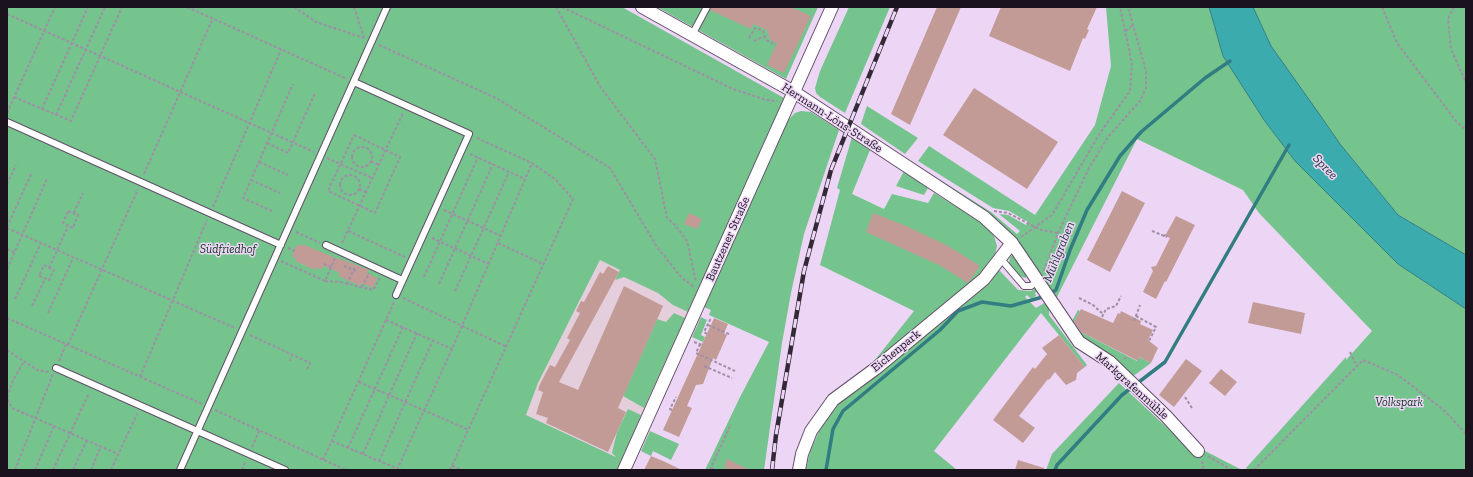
<!DOCTYPE html>
<meta charset="utf-8">
<style>
body{margin:0}
#map{position:relative;width:1473px;height:477px;overflow:hidden;background:#edd6f5;font-family:"Zilla Slab",serif}
canvas{display:block}
.frame{position:absolute;inset:0;border:8px solid #1a121d;pointer-events:none}
</style>
<div id="map">
<canvas width="1473" height="477"></canvas>
<div class="frame"></div>
</div>
<script>
const context = document.querySelector('canvas').getContext('2d');
context.lineJoin = 'round';
function fillPath(path, color) { context.fillStyle = color; context.fill(path, 'evenodd'); }
const poly = rows => new Path2D(rows.map(r => 'M' + r).join(''));
function stroke(path, color, width, dash) { context.strokeStyle = color; context.lineWidth = width; context.lineCap = dash ? 'butt' : 'round'; context.setLineDash(dash || []); context.stroke(path); }
function write(font, color, halo, rows, align = 'center') {
  context.font = font + ' "Zilla Slab",serif'; context.lineWidth = 3; context.setLineDash([]); context.textBaseline = 'middle'; context.strokeStyle = halo; context.fillStyle = color; for (const [text, x, y, turn = 0] of rows) {
    context.save(); context.translate(x, y); context.rotate((+turn || 0) * Math.PI / 180); context.textAlign = isNaN(turn) ? turn : align; if (halo) context.strokeText(text, 0, 0); context.fillText(text, 0, 0); context.restore();
  }
}
const industrial = poly([
 [600,260,694,305,624,460,526,415,538,383]
]);
const green = poly([
 [7,7,622,7,784,98,688,312,673,305,658,293,624,277,615,280,620,270,600,260,538,383,526,415,616,457,612,453,617,432,628,409,641,415,622,459,620,470,7,470],
 [657,7,818,7,786,79],
 [849,7,890,7,845,113,820,97,816,93,815,88,820,71],
 [1106,7,1209,7,1223,56,1264,120,1295,161,1398,264,1466,309,1466,470,1248,470,1246,468,1346,357,1346,360,1372,331,1259,213,1243,190,1137,139,1056,299,1014,237,988,214,914,167,915,164,991,212,1017,234,1020,231,999,214,1008,215,1026,225,1028,222,1009,211,993,208,918,161,929,146,1035,215,1095,125,1111,66],
 [1253,7,1466,7,1466,255,1398,215,1340,144,1271,46],
 [867,106,918,138,905,154,861,124],
 [801,111,811,112,839,130,804,234,791,293,782,343,764,470,705,470,740,397,769,342,709,315,711,310,704,307,785,119,788,120,795,113],
 [852,137,870,150,852,194,884,209,892,194,928,203,934,193,981,222,994,236,997,246,995,255,987,264,1000,271,1018,290,1031,291,1039,286,1041,289,1035,293,1036,296,1031,299,1027,295,1025,297,1036,308,1046,302,1049,309,1049,315,1087,365,1085,367,1041,313,934,451,957,470,806,470,810,452,824,420,847,395,914,311,820,265,840,190,837,188],
 [904,171,928,188,924,195,896,186],
 [1013,255,1029,274,1025,278,1020,276,1013,270,1009,263,1010,257],
 [1078,310,1080,311,1073,324,1079,331,1137,361,1139,357,1151,363,1132,377,1104,350,1079,336,1071,323],
 [674,313,685,318,644,408,623,396,657,319,666,322],
 [701,317,707,320,701,335,705,337,703,342,692,337],
 [1119,383,1176,436,1242,470,1046,470,1052,454],
 [650,431,679,444,671,460,653,451,651,456,641,451]
]);
const water = poly([
 [1209,7,1253,7,1271,46,1320,115,1340,144,1398,215,1466,255,1466,309,1398,264,1295,161,1264,120,1223,56,1209,7]
]);
const stream = poly([
 [826,470,833,429,843,411,940,330,958,311,982,302,1011,306,1046,296,1056,290,1070,250,1087,210,1120,156,1141,132,1205,78,1230,61],
 [1055,470,1057,465,1122,395,1165,362,1289,145]
]);
const building = poly([
 [711,7,791,7,811,16,784,73,767,65,777,43,770,40,767,30,753,24,751,29,710,10],
 [937,7,961,7,910,125,891,114],
 [1001,7,1097,7,1087,29,1089,30,1085,39,1083,38,1070,71,989,36],
 [974,88,1058,142,1027,189,943,135],
 [1122,191,1145,203,1110,272,1087,260],
 [689,213,702,219,697,229,684,224],
 [873,213,906,226,948,246,980,266,968,283,939,265,866,232],
 [1176,216,1195,225,1166,282,1165,281,1156,299,1143,292,1153,271,1151,267,1156,266,1170,238,1165,236],
 [302,244,338,259,338,258,369,270,367,273,377,278,373,288,362,283,361,286,338,276,340,273,323,266,321,270,316,267,315,270,295,261,296,258,292,257,295,248,297,245,302,246],
 [608,266,619,272,559,382,578,390,624,286,663,306,618,408,626,412,608,452,546,423,548,418,536,414,543,392,538,390,540,384,550,365,555,367,570,340,567,338,580,313,576,311,581,301,584,302,600,272,603,274],
 [1253,302,1305,313,1301,334,1248,323],
 [1081,309,1113,323,1118,313,1120,314,1121,311,1141,321,1140,324,1153,330,1148,340,1158,348,1151,363,1139,357,1138,361,1081,332,1074,322],
 [714,318,728,324,724,333,727,335,716,360,713,358,703,384,696,385,687,406,692,408,679,437,663,430],
 [1059,335,1085,367,1077,373,1076,380,1066,385,1055,372,1049,380,1048,379,1019,416,1035,428,1023,443,993,420,1033,367,1035,369,1047,354,1042,348],
 [1186,359,1202,371,1174,407,1159,395],
 [1221,369,1237,382,1225,396,1209,383],
 [651,456,663,461,682,470,644,470],
 [727,459,750,470,730,470,724,467],
 [1018,460,1044,468,1044,470,1015,470]
]);
const path = poly([
 [187,7,347,79],
 [294,7,316,22,364,38],
 [354,7,364,37],
 [556,7,601,88,655,159,667,218,675,225,687,241,696,282],
 [562,7,733,89,766,100,777,101],
 [1382,7,1397,43,1456,121,1466,130],
 [1454,7,1448,19,1451,49,1466,83],
 [7,14,314,152],
 [1126,31,1133,25],
 [749,38,755,28,763,31,766,40,776,45],
 [754,41,768,35],
 [379,45,496,98,610,168,657,247,682,278,694,287],
 [14,97,71,121,122,7],
 [42,109,88,7],
 [7,113,55,7],
 [56,115,105,7],
 [354,135,400,157,375,213,328,191,354,135],
 [267,143,288,153,315,93],
 '352 157a10 10 0 1 1 20 0a10 10 0 1 1-20 0Z',
 [470,154,525,179],
 [327,158,372,178],
 [371,161,379,165],
 [259,162,288,175],
 [144,174,213,18],
 '340 185a10 10 0 1 1 20 0a10 10 0 1 1-20 0Z',
 [251,180,280,193],
 [7,184,16,165],
 [359,189,366,192],
 [213,207,281,50],
 [444,210,501,236],
 [68,211,78,215,73,228,63,223,68,211],
 [272,211,243,198,293,84],
 [994,211,1008,213,1041,230,1058,233],
 [74,213,83,193],
 [7,227,32,172],
 [7,228,235,328],
 [348,231,405,257],
 [1152,231,1167,237],
 [296,232,320,243],
 [1163,236,1166,235],
 [1021,237,1052,215,1100,133,1130,91,1132,64,1120,7],
 [432,238,489,264],
 [342,243,403,113],
 [498,243,543,264],
 [288,248,295,251],
 [7,249,14,252],
 [281,261,325,281,335,258],
 [324,264,334,268],
 [44,265,54,270,49,280,39,276,44,265],
 [344,266,358,272],
 [49,268,68,226],
 [7,269,47,179],
 [1044,271,1058,233,1089,168,1108,137,1140,101,1146,88,1146,71,1128,7],
 [424,277,478,157],
 [325,281,340,282,373,290,380,278],
 [347,284,355,267],
 [439,284,493,164],
 [362,287,369,273],
 [455,291,509,172],
 [403,298,507,347],
 [1079,298,1093,305,1103,314],
 [15,299,41,243],
 [32,306,45,279],
 [48,313,73,258],
 [1136,316,1156,327,1149,341],
 [1102,317,1106,309,1116,306,1121,296],
 [7,318,202,404],
 [386,320,452,349],
 [1134,321,1140,305],
 [708,325,731,335],
 [707,334,704,332,711,318],
 [250,335,310,363,307,369],
 [694,342,702,345],
 [700,344,696,353,735,371],
 [68,345,138,189],
 [7,350,37,370,49,372],
 [1350,352,1357,366],
 [1124,359,1128,356],
 [59,361,66,344],
 [290,361,292,355],
 [23,363,13,380,7,398,12,408,118,454],
 [704,366,732,378],
 [140,377,207,220],
 [359,382,469,430],
 [1185,397,1192,408],
 [215,410,346,470],
 [672,410,670,409,676,397],
 [332,441,398,469],
 [252,447,259,431],
 [348,448,403,327],
 [363,454,417,333],
 [1208,456,1232,470],
 [323,460,394,302],
 [379,461,433,340],
 [1202,461,1204,470],
 [452,466,462,470],
 [711,468,716,470],
 [15,470,53,374],
 [35,470,54,426],
 [53,470,89,393],
 [73,470,87,440],
 [91,470,101,446],
 [111,470,137,414],
 [242,470,245,462],
 [397,470,452,349,532,163],
 [450,470,573,199,556,180,532,163,477,138],
 [710,470,731,424],
 [1254,470,1363,360,1398,375,1445,411,1466,434]
]);
const service = poly([
 [692,35,707,7],
 [354,82,469,134,396,295],
 [7,122,281,245],
 [326,245,402,280],
 [1001,259,1024,286,1031,286,1037,281],
 [56,368,285,470],
 [180,470,387,7]
]);
const minor = poly([
 [642,7,794,92,984,217,1012,243,1079,342,1110,362,1166,416,1198,451],
 [624,470,832,7],
 [799,470,802,454,811,431,833,400,875,369,984,279,1012,243]
]);
const rail = poly([
 [772,470,776,435,804,271,831,170,897,7]
]);
const streetNames = [
 ["Hermann-Löns-Straße",832,118,33],
 ["Bautzener Straße",728,239,-66],
 ["Eichenpark",896,351,-39],
 ["Markgrafenmühle",1132,386,42]
];
const parkNames = [
 ["Südfriedhof",228,250],
 ["Volkspark",1399,403]
];
const waterNames = [
 ["Spree",1325,167,46],
 ["Mühlgraben",1059,252,-68]
];
fillPath(industrial, '#e5cedb');
fillPath(green, '#75c48e');
fillPath(water, '#3babad');
stroke(water, '#317d82', 1);
stroke(stream, '#317d82', 3.5);
fillPath(building, '#c29b97');
stroke(service, '#634f69', 8);
stroke(minor, '#634f69', 14);
stroke(path, '#9f8ea5', 2, [3, 2]);
stroke(service, '#fff', 6);
stroke(minor, '#fff', 12);
stroke(rail, '#342a37', 4.5);
stroke(rail, '#edd6f5', 3, [9]);
write('12px', '#1a121d', '#edd6f5', streetNames);
write('italic 12px', '#0c331b', '#edd6f5', parkNames);
write('italic 13px', '#223b3b', '#edd6f5', waterNames);
</script>
